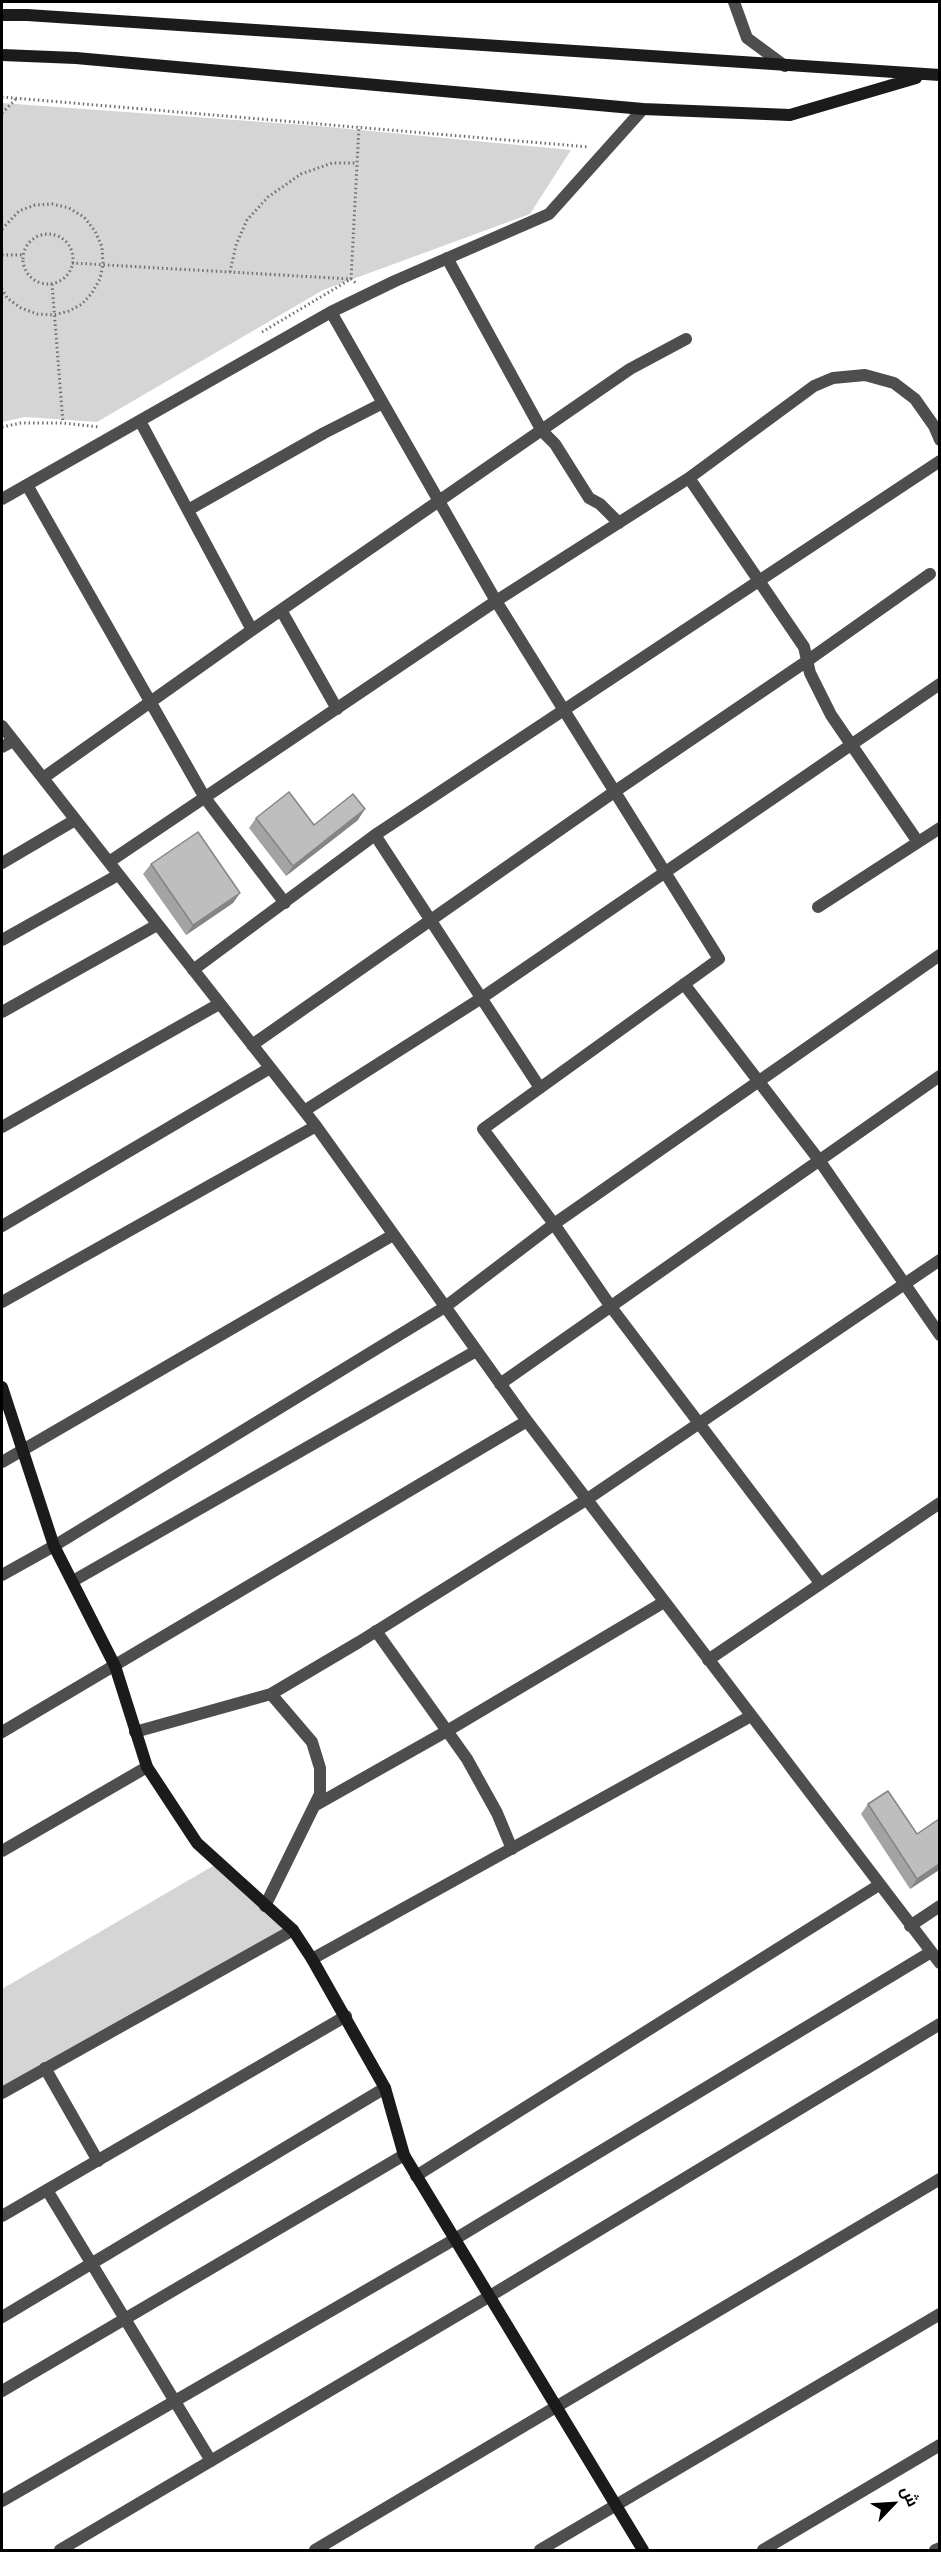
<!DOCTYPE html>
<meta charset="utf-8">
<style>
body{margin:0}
#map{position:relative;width:941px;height:2552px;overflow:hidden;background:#fff;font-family:Karla,Cairo,sans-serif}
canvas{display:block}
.frame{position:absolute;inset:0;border:3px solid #000;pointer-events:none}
.north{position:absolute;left:863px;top:2474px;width:60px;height:60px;-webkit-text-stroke:4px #fff;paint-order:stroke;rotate:65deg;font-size:16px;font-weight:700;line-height:24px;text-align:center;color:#000}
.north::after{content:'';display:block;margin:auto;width:21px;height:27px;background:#000;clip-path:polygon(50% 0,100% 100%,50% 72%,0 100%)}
</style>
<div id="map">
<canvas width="941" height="2552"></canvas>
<div class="frame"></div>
<div class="north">ش</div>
</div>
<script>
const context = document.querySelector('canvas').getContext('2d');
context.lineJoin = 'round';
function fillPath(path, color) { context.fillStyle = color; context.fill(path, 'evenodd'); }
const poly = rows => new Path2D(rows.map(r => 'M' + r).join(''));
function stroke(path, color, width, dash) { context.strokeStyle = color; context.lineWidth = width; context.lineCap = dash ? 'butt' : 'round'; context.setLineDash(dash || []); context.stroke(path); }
const green = poly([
 [2,103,318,126,571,150,530,214,323,290,97,422,25,417,2,422],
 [218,1863,293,1930,2,2093,2,1989]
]);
const path = poly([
 [2,97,589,147],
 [2,113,17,98],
 [2,229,19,211,35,205,52,204,69,208,84,217,95,231,102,247,103,264,100,279,92,293,82,304,69,311,54,315,37,314,21,308,7,298,2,289],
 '23 259a25 25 0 1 1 50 0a25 25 0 1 1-50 0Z',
 [2,255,23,255],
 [72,263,351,279,357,284],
 [230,272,236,245,247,220,268,197,301,174,332,163,357,163],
 [52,284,63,423],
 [262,332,351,279,359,126],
 [2,427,21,423,63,423,99,427]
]);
const street = poly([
 [734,2,747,38,785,66],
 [447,258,542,431,555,444,589,498,600,504,619,523],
 [331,312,496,601,719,959,483,1129,554,1224,611,1307,820,1583],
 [140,421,252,630],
 [689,478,804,647,810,673,831,715,918,842],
 [27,485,205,798,285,903],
 [2,499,331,312,395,281,549,214,643,109],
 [188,510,324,433,383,403],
 [281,610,337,709],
 [2,726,316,1126,527,1421,940,1963],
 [2,747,13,741],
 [43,778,252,630,630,369,686,339],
 [375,835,540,1088],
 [109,862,496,601,689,478,814,386,833,378,865,375,894,383,915,399,934,426,940,440],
 [2,863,75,820],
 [818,907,940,828],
 [2,940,118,875],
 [193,970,375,835,940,461],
 [684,984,819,1160,940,1335],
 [2,1012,157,925],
 [252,1045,614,792,807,661,930,574],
 [304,1111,480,999,940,684],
 [2,1127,219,1004],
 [2,1226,270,1068],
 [2,1302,316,1126],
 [500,1384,940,1076],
 [2,1462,393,1235],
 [2,1575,54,1546,445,1307,554,1224,940,955],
 [73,1581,476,1351],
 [376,1631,467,1759,497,1813,512,1849],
 [708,1660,940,1503],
 [2,1732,527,1421],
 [135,1732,271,1694,359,1642,586,1500,940,1260],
 [314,1806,447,1731,664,1602],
 [2,1851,147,1767],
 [265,1906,320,1794,320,1768,312,1742,271,1694],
 [910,1926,940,1906],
 [312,1959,751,1716],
 [45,2068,98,2161],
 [2,2093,293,1930],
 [416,2176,879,1885],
 [47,2190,211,2461],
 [2,2216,346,2016],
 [2,2317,385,2088],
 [2,2391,404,2155],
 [2,2501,455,2239,931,1952],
 [60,2550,490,2296,940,2024],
 [315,2550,940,2179],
 [540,2550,940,2314],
 [763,2550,940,2445],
 [935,2550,940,2548]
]);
const secondary = poly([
 [2,15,27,15,940,75],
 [2,55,76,58,643,109,790,115,916,78],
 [2,1387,54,1546,115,1666,147,1767,197,1843,293,1930,312,1959,385,2088,404,2155,643,2550]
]);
const wall = poly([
 [256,818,314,825,358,820,286,876,249,828],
 [151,864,240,893,233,903,186,935,143,874],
 [868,1804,939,1870,910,1889,861,1814]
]);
const shadedWall = poly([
 [365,809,358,820,286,876,293,866],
 [240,893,233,903,186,935,193,925],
 [939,1864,939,1870,910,1889,917,1879]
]);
const building = poly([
 [289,792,314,825,353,794,365,809,293,866,256,818,289,792],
 [198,832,240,893,193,925,151,864,198,832],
 [888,1791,917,1834,939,1819,939,1864,917,1879,868,1804,888,1791]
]);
fillPath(green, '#d5d5d5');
stroke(path, '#707070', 3, [1.5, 3]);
stroke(street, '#4e4e4e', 12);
stroke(secondary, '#1b1b1b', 12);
fillPath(wall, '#a3a3a3');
fillPath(shadedWall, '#858585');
fillPath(building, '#bebebe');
stroke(building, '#858585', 1.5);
</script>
